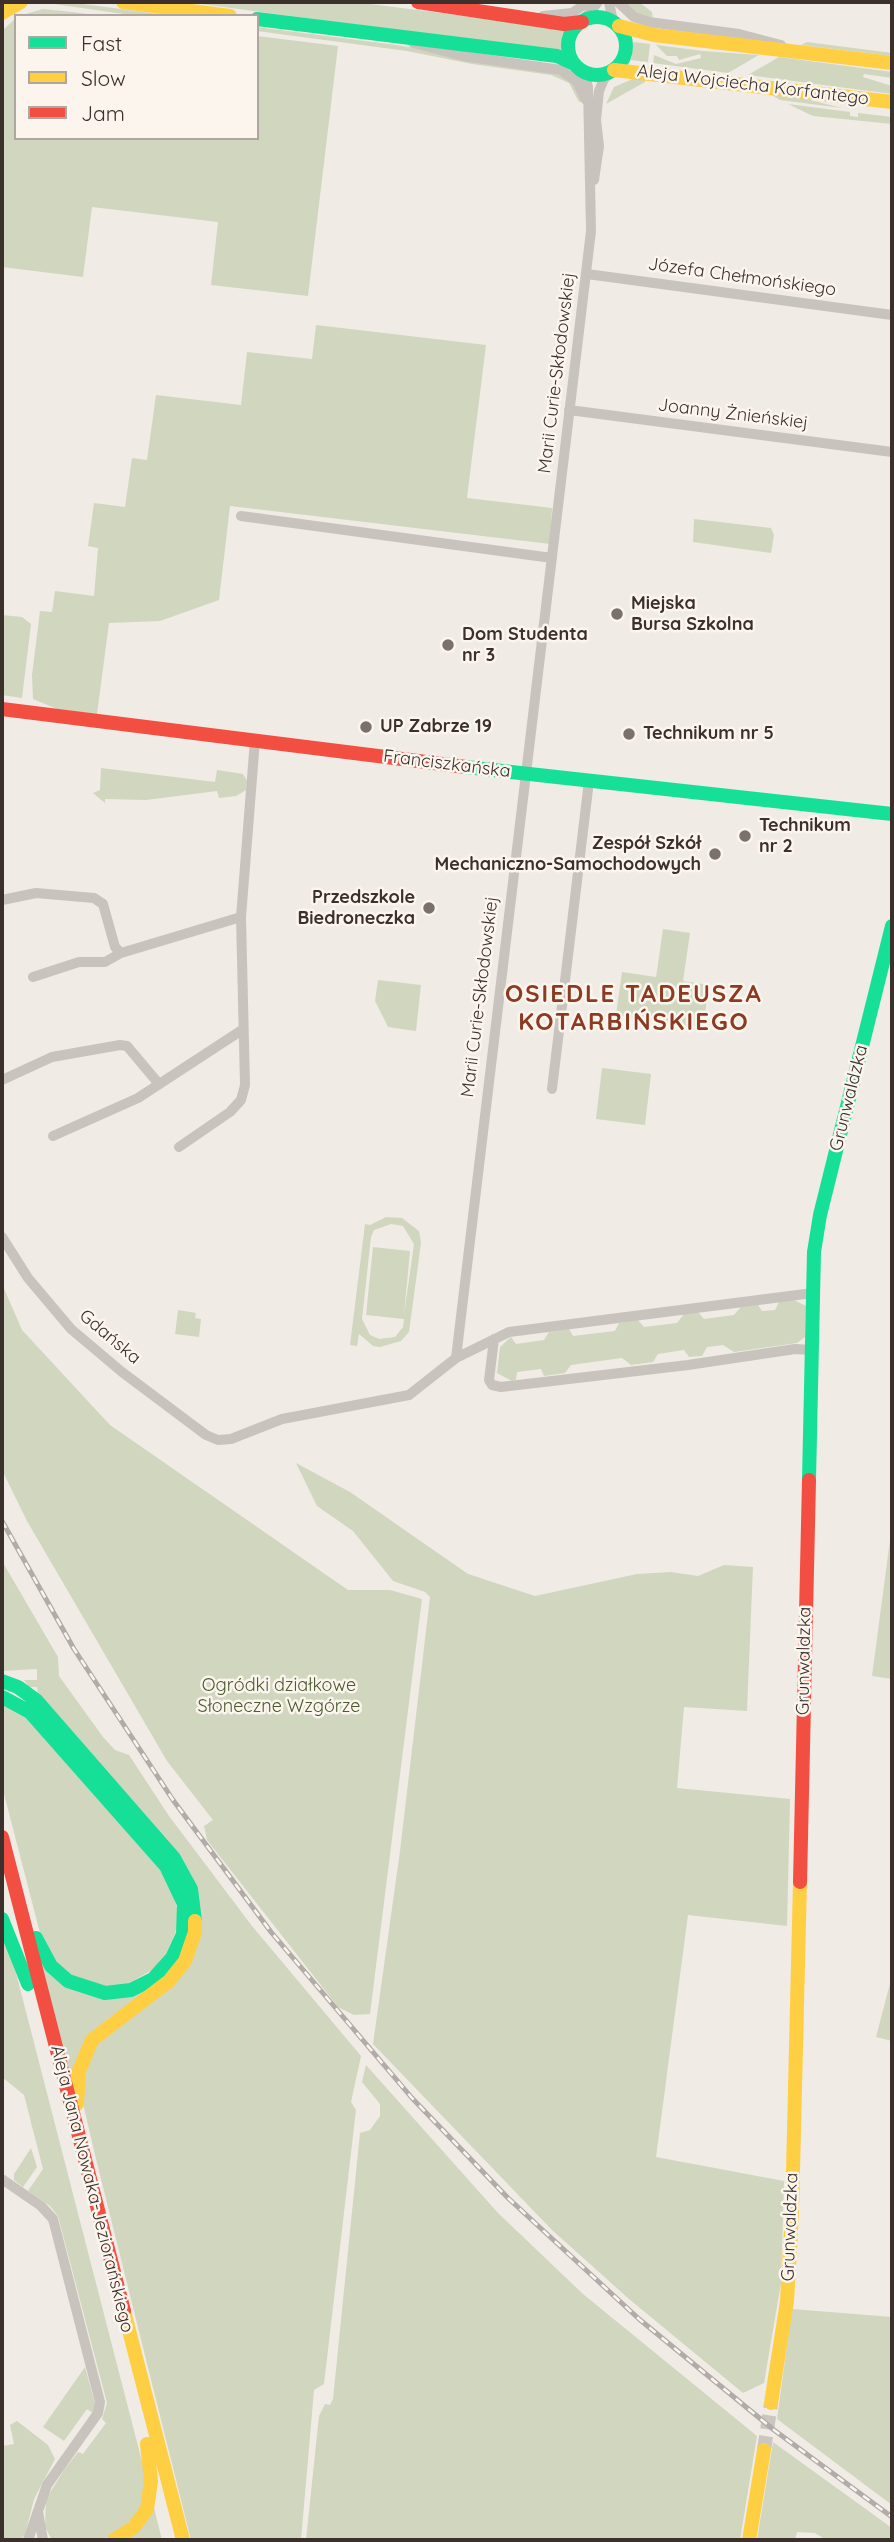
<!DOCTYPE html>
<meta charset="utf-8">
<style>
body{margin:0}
#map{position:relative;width:894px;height:2542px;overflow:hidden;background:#f0ebe5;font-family:Quicksand,sans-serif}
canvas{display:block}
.frame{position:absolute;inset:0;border:4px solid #3b302b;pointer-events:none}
.legend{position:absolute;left:14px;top:14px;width:245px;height:126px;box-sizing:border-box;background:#fbf5ee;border:2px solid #aea6a0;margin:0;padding:9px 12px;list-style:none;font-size:21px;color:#3b302b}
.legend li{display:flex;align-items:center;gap:14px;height:35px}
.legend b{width:35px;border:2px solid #aea6a0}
</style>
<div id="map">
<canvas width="894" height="2542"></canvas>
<div class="frame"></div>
<ul class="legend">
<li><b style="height:9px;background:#16e098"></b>Fast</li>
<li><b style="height:9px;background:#ffcf43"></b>Slow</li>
<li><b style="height:9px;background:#f24e42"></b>Jam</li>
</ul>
</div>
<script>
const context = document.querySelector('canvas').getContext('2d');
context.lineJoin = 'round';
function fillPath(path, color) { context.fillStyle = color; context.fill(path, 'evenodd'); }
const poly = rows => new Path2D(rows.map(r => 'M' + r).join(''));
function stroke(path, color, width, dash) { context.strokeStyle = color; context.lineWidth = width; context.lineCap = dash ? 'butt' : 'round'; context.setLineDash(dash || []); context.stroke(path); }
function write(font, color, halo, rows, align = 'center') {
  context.font = font + ' Quicksand,sans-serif'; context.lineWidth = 5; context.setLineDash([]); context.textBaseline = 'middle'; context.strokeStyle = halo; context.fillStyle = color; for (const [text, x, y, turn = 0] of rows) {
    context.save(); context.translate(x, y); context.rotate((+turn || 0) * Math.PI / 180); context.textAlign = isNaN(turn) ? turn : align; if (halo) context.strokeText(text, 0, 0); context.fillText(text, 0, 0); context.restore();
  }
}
const green = poly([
 [40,2,68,2,174,16,138,16],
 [186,2,355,2,566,29,562,52],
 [623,2,639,2,652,12,653,20,641,17],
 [43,9,72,12,103,16,19,16],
 [16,18,16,138,257,138,257,36,338,46,308,296,211,285,218,222,92,207,83,277,2,267,2,31],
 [257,27,396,45,553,71,570,80,582,102,579,102,569,83,551,75,472,64,407,51,257,31],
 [633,42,650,44,648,62,631,60],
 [807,42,892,53,892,56,801,45],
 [656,45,703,51,759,55,728,73,653,63,654,55,676,64,701,58,700,54,679,60,677,56,667,56],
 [779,57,892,72,892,78,864,74,863,77,892,86,892,94,748,75],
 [635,78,646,78,645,82,606,104,614,87],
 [770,94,802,98,842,108,780,100],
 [788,104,850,112,850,116,858,117,858,113,892,117,892,124,813,116],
 [316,325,486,345,467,498,552,508,550,544,230,506,219,600,160,621,109,623,97,714,57,709,33,699,32,675,40,611,52,612,55,591,94,596,98,548,88,546,94,503,125,507,132,458,147,460,156,395,241,405,247,352,312,359],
 [694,519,771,528,774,535,771,553,693,542],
 [2,615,22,617,31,624,22,698,2,695],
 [101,768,215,782,217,770,243,774,247,781,246,790,236,796,219,798,217,791,146,800,105,799,105,803,93,793,100,790],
 [663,929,690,933,683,981,709,985,703,1028,616,1015,622,972,656,977],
 [378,980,421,985,416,1031,388,1027,375,1001],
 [602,1068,651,1074,645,1125,596,1119],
 [386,1217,402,1218,419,1231,421,1243,409,1332,401,1341,380,1347,373,1346,359,1334,357,1346,350,1345,365,1224,370,1225],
 [391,1224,403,1226,414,1244,404,1315,410,1251,373,1247,366,1315,404,1319,403,1327,395,1337,379,1339,370,1335,362,1319,371,1237,374,1230],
 [2,1284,22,1330,110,1425,348,1590,390,1590,422,1599,370,2014,354,2015,338,2007,207,1840,204,1826,213,1820,167,1761,27,1521,2,1470],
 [794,1300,806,1306,805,1337,797,1343,734,1352,723,1345,707,1347,702,1356,689,1357,684,1350,658,1354,653,1362,631,1365,622,1358,571,1365,565,1373,544,1376,541,1369,517,1372,516,1380,512,1381,497,1373,500,1347,511,1337,516,1344,544,1340,549,1332,569,1329,573,1336,615,1331,619,1323,638,1320,644,1327,677,1323,684,1314,698,1312,704,1319,734,1315,741,1307,758,1305,762,1311,775,1310,779,1302],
 [178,1310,196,1313,195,1318,201,1319,199,1337,175,1334],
 [296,1463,350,1492,468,1574,535,1596,637,1574,671,1572,698,1576,724,1565,753,1567,747,1711,684,1707,677,1788,790,1799,787,1926,688,1915,656,2157,784,2181,781,2283,764,2383,743,2393,629,2299,552,2230,373,2044,400,1851,430,1597,425,1592,393,1581,353,1531,317,1506],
 [890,1540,892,1540,892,1679,872,1676],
 [2,1561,58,1657,59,1676,103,1737,115,1750,129,1755,169,1816,252,1926,361,2056,351,2102,356,2110,324,2384,314,2390,301,2540,191,2540,96,2159,82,2099,82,2081,94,2045,133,2012,199,1902,38,1696,37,1687,29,1687,24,1680,37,1680,37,1669,2,1671],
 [28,1699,171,1862,184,1882,191,1905,188,1942,179,1961,166,1977,108,2019,89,2037,79,2055,72,2080,41,1964,76,1991,106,1998,132,1995,155,1983,174,1965,188,1934,189,1910,183,1887,170,1863,26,1701],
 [2,1702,20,1709,171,1882,180,1921,162,1964,123,1987,83,1984,57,1966,40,1933,2,1786],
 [2,1930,16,1973,147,2481,140,2513,113,2536,96,2540,52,2540,45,2527,46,2499,64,2470,78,2452,83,2454,106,2423,102,2419,107,2403,58,2216,50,2206,28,2191,43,2169,24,2095,2,2077],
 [892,1976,892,2041,876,2037],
 [366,2065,498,2213,583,2294,757,2436,740,2540,306,2540,319,2416,325,2404,330,2405,333,2399,360,2133,370,2130,380,2116,380,2104,362,2082],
 [31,2148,37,2167,23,2187,14,2180,14,2174],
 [792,2309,892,2317,892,2505,777,2419],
 [85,2367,96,2407,93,2413,87,2409,64,2441,43,2427],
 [17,2421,48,2445,55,2459,34,2499,25,2535,19,2540,2,2540,2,2446,14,2444,10,2425],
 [773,2442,892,2528,892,2540,826,2540,815,2533,797,2532,795,2540,757,2540],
 [154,2508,162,2540,130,2538]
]);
const secondaryTunnel = poly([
 [764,2450,771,2403]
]);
const street = poly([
 [609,2,612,17,619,26],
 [618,2,634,17,649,22,739,34,781,45],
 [543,16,572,13,588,2],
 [582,22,598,2],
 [413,43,463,56,561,70,576,81,586,100],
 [594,180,599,146,596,120,599,91,604,79,614,70],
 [587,274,892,315],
 [569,410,892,452],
 [241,516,552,558],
 [2,900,36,893,94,898,103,904,115,947,121,953],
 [33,977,79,962,105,962,121,953,241,917],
 [2,1080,52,1057,120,1045,127,1046,159,1084],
 [552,1089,589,781],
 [53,1136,138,1098,242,1030],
 [179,1147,230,1112,241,1100,245,1085,241,917,255,740],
 [2,1237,28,1278,71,1329,122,1372,206,1435,218,1440,231,1439,282,1419,409,1395,456,1358,509,1332,813,1293],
 [494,1339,489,1380,492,1385,501,1387,688,1365,795,1349,812,1350],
 [456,1358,591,231,588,87,585,77,574,64],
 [2,2179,41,2206,53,2219,100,2402,98,2413,47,2485,28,2540],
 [38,2512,43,2540]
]);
const fast = poly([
 '568 46a29 29 0 1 1 58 0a29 29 0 1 1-58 0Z',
 [257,19,557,56,574,64],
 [466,767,892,814],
 [809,1480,814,1252,820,1215,892,926],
 [2,1681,18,1687,37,1701,174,1858,191,1889,195,1921],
 [2,1697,30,1712,166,1866,184,1904,183,1934,172,1958,153,1979,131,1990,105,1993,68,1981,51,1966,36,1938],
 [2,1919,28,1984]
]);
const slow = poly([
 [123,2,230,16],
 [2,13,21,2],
 [619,26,654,35,892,63],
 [614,70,892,102],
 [77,2104,79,2071,92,2040,169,1981,185,1961,195,1932,195,1921],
 [124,2311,183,2540],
 [771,2403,787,2301,792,2212,800,1882],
 [114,2540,134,2527,147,2509,151,2481,147,2444],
 [749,2540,764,2450]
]);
const jam = poly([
 [418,2,564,24,582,22],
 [2,709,466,767],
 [2,1837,124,2311],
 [800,1882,809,1480]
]);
const rail = poly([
 [2,1521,74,1649,173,1800,271,1932,412,2098,508,2198,639,2319,774,2430,892,2517]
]);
const markers = [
 [617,614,7,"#7a716c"],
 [448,645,7,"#7a716c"],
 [366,727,7,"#7a716c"],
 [629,734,7,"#7a716c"],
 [745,836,7,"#7a716c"],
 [715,854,7,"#7a716c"],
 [429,908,7,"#7a716c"]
];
const streetNames = [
 ["Aleja Wojciecha Korfantego",753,85,7],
 ["Józefa Chełmońskiego",742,277,8],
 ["Marii Curie-Skłodowskiej",557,373,-83],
 ["Joanny Żnieńskiej",733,414,7],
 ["Franciszkańska",447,764,7],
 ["Marii Curie-Skłodowskiej",480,997,-83],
 ["Grunwaldzka",849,1098,-76],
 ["Gdańska",110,1337,40],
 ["Grunwaldzka",804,1661,-89],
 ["Aleja Jana Nowaka-Jeziorańskiego",92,2189,76],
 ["Grunwaldzka",790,2227,-88]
];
const poiNames = [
 ["Miejska",631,604],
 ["Bursa Szkolna",631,625],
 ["Dom Studenta",462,635],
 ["nr 3",462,656],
 ["UP Zabrze 19",380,727],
 ["Technikum nr 5",643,734],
 ["Technikum",759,826],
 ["nr 2",759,847],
 ["Zespół Szkół",701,844,"right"],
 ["Mechaniczno-Samochodowych",701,865,"right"],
 ["Przedszkole",415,898,"right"],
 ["Biedroneczka",415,919,"right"]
];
const parkNames = [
 ["Ogródki działkowe",279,1686],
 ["Słoneczne Wzgórze",279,1707]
];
const districtNames = [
 ["OSIEDLE TADEUSZA",634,995],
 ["KOTARBIŃSKIEGO",634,1023]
];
fillPath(green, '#d1d6bf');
stroke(secondaryTunnel, '#ccc6c0', 14, [14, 7]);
stroke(street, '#c9c3be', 10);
stroke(fast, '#16e098', 14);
stroke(slow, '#ffcf43', 14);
stroke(jam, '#f24e42', 14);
stroke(rail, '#b1aca8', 5);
stroke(rail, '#fbf5ee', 2.5, [8]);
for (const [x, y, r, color] of markers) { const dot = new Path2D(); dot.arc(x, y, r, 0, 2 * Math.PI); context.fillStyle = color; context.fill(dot); stroke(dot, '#fbf5ee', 2.5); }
write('18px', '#3b302b', '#fbf5ee', streetNames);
write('bold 18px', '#3b302b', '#fbf5ee', poiNames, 'left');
write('18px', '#4a5a2e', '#fbf5ee', parkNames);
context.letterSpacing = '2px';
write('bold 24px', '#8c3b22', '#fbf5ee', districtNames);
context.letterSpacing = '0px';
</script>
